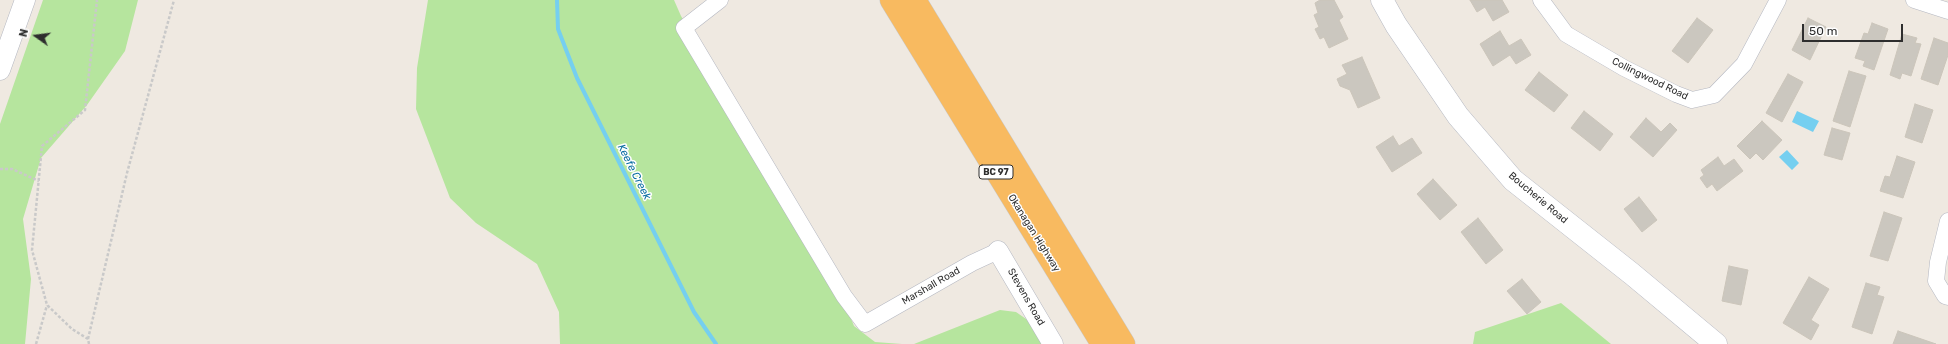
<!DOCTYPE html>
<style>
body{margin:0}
#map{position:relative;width:1948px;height:344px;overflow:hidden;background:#efe9e1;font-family:Rubik,sans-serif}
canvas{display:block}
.north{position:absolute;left:16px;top:16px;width:40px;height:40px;-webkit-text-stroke:3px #fff;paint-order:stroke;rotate:284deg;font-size:11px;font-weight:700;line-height:16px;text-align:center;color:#2e2e2e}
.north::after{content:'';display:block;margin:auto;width:14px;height:18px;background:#2e2e2e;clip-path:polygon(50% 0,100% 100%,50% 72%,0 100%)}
.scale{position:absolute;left:1802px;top:24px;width:101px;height:18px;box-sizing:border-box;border:2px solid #2e2e2e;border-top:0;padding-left:5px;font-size:12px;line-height:14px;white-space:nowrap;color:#2e2e2e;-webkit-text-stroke:3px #fff;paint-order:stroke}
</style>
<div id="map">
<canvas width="1948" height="344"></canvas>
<div class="north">N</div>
<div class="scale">50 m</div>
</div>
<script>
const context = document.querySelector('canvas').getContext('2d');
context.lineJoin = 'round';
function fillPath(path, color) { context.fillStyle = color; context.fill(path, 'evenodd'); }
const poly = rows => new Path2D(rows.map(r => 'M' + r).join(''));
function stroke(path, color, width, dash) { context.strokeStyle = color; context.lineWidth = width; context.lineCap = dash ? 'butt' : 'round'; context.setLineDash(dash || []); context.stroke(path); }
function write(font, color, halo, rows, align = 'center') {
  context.font = font + ' Rubik,sans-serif'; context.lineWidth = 3; context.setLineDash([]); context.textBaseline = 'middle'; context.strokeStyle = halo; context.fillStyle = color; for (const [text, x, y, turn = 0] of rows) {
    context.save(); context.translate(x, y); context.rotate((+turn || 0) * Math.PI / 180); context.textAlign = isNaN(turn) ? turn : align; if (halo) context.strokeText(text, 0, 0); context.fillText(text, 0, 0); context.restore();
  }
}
const green = poly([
 [43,0,138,0,125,51,87,105,41,158,23,219,31,279,25,344,0,344,0,124],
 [428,0,674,0,681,16,838,286,854,326,875,342,902,344,560,344,559,312,537,264,476,223,450,198,416,109,417,68],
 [1561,303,1611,344,1473,344,1475,332],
 [1000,310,1016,312,1055,339,1057,344,914,344]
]);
const water = poly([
 [1797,111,1819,121,1813,132,1792,122],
 [1787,150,1799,163,1792,170,1779,157]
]);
const stream = poly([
 [557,0,558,29,577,78,694,312,716,344]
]);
const building = poly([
 [1320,0,1334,0,1343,17,1339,20,1348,39,1329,48,1324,37,1320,39,1315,29,1319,27,1314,15,1318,13,1315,3,1320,0],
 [1470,0,1502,0,1509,12,1493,21,1485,7,1477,12,1470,0],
 [1697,18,1713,30,1688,63,1672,51,1697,18],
 [1808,18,1826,27,1810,60,1792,50,1808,18],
 [1872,23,1888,29,1874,70,1863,66,1865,61,1855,58,1864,33,1868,34,1872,23],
 [1500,31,1509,46,1521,39,1531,55,1516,64,1510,55,1493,66,1480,44,1500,31],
 [1902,34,1917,38,1915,43,1921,44,1911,76,1902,73,1900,79,1890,75,1902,34],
 [1934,38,1948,43,1948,55,1938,85,1921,79,1934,38],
 [1362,57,1380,98,1358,108,1350,90,1340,86,1337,79,1347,74,1342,65,1362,57],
 [1849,71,1866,76,1850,127,1833,121,1849,71],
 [1539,72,1568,95,1554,112,1525,90,1539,72],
 [1788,74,1803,82,1782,122,1766,113,1788,74],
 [1915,104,1933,110,1922,143,1905,137,1915,104],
 [1584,111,1613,134,1600,151,1571,128,1584,111],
 [1646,118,1661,132,1670,123,1677,130,1653,157,1630,137,1646,118],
 [1762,121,1782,140,1763,160,1756,153,1750,159,1737,146,1762,121],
 [1832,128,1850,133,1842,160,1824,155,1832,128],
 [1393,136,1399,146,1412,138,1422,153,1392,172,1376,147,1393,136],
 [1897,156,1915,162,1903,198,1880,191,1885,176,1890,177,1897,156],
 [1718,157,1724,166,1734,159,1743,171,1717,191,1712,184,1707,188,1700,178,1704,175,1701,170,1718,157],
 [1433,179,1457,205,1440,220,1417,194,1433,179],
 [1639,197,1657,220,1642,232,1624,209,1639,197],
 [1884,212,1902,218,1888,261,1870,256,1884,212],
 [1478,218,1503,250,1486,264,1461,232,1478,218],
 [1729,266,1748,270,1741,305,1722,301,1729,266],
 [1809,277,1829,289,1811,320,1819,325,1811,340,1783,323,1809,277],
 [1522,279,1541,302,1527,314,1507,291,1522,279],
 [1866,283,1880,287,1877,295,1884,297,1872,334,1852,327,1866,283],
 [1898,331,1936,344,1893,344,1898,331]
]);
const path = poly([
 [0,169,12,169,39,181],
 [88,339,127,173,174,0],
 [36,344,47,305],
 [89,344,88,339,72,329,47,305,32,250,42,146,85,110,97,0]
]);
const minor = poly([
 [720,0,684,28,844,296,865,324,972,263,998,251],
 [1541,0,1566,34,1624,68,1676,94,1692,100,1714,95,1744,64,1778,0],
 [1914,0,1948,11],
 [1948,221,1938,262,1936,281,1945,296,1948,297]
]);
const tertiary = poly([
 [0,70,25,0],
 [998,251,1053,344]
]);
const secondary = poly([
 [1382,0,1396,25,1458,116,1513,180,1632,274,1716,344]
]);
const trunk = poly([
 [891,0,1102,344],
 [915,0,1124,344]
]);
const shields = [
 [996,172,34]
];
const shieldNames = [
 ["BC 97",996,172]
];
const streetNames = [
 ["Collingwood Road",1650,79,26],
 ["Boucherie Road",1538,198,40],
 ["Okanagan Highway",1034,233,58],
 ["Marshall Road",931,286,-30],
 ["Stevens Road",1026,297,60]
];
const waterNames = [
 ["Keefe Creek",634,172,63]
];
fillPath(green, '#b6e59e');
fillPath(water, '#75cff0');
stroke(stream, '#75cff0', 4);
fillPath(building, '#cbc7bf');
stroke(building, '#cbc5ba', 1);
stroke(minor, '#b4b7c1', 17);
stroke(tertiary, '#b4b7c1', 21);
stroke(secondary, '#b4b7c1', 23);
stroke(trunk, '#c9c9c9', 23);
stroke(path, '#c9c9c9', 2.5, [3, 2]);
stroke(minor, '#fff', 16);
stroke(tertiary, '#fff', 20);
stroke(secondary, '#fff', 22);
stroke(trunk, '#f8ba60', 22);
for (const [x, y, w] of shields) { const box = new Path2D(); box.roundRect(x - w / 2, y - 7, w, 14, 3); context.fillStyle = '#fff'; context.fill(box); stroke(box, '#2e2e2e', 1); }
write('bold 9px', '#2e2e2e', null, shieldNames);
write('10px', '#2e2e2e', '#fff', streetNames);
write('italic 11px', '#0d6fa3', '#fff', waterNames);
</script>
